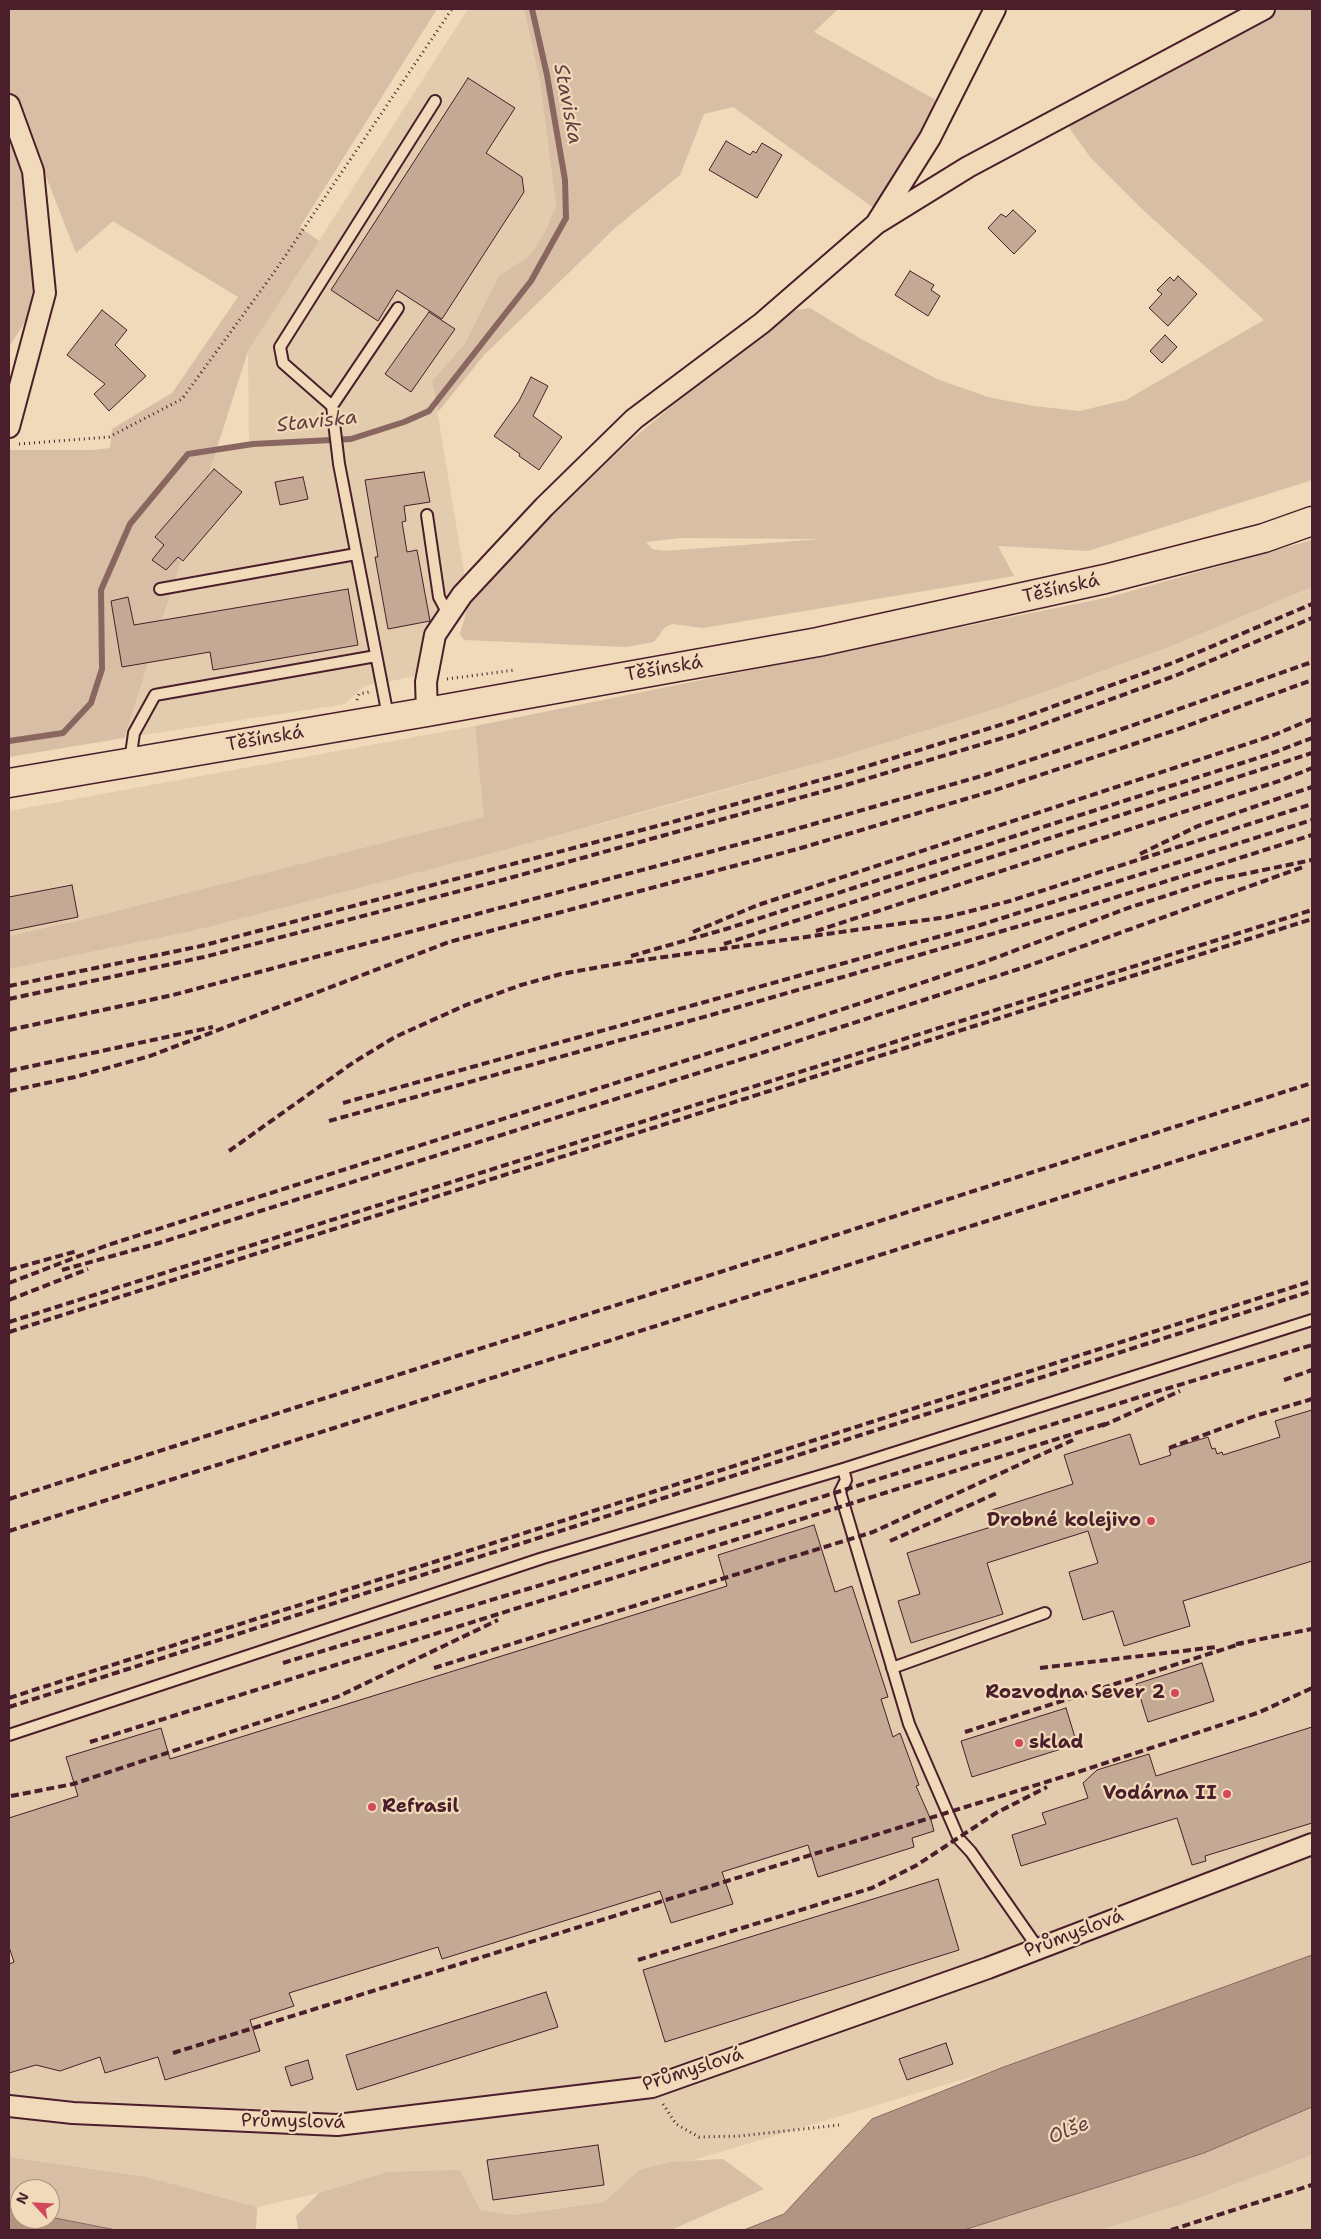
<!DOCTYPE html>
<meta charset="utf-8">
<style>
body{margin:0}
#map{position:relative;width:1321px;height:2239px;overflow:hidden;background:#f0dab9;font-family:"Shantell Sans",sans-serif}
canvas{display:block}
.frame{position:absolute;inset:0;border:10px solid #4a1f2b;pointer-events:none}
.north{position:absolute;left:10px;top:2179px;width:50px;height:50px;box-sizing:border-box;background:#f0dab9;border:1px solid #ae8f80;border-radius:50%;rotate:295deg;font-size:14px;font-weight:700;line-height:20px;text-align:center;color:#4a1f2b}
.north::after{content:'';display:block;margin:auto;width:18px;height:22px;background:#d1495b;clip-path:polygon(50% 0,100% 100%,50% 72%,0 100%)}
</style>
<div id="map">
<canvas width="1321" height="2239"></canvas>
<div class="frame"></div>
<div class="north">N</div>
</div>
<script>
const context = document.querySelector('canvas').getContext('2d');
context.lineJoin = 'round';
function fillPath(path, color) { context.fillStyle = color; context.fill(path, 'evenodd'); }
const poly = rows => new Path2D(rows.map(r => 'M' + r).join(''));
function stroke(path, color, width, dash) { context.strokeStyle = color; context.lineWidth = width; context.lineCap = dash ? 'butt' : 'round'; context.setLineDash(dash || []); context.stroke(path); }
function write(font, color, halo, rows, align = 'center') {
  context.font = font + ' "Shantell Sans",sans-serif'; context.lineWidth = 4.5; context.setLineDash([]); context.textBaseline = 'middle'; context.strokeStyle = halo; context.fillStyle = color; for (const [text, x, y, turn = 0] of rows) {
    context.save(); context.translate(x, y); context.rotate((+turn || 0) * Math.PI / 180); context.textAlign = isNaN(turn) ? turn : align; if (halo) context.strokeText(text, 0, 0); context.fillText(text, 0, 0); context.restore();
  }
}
const built = poly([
 [468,9,524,9,540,82,556,205,545,232,529,256,499,276,464,345,432,381,465,577,452,601,432,627,419,652,416,676,364,686,345,704,124,738,103,592,188,462,249,442,248,351],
 [1312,587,1312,1955,1001,2068,690,2161,670,2162,639,2170,604,2202,514,2215,480,2211,467,2183,387,2172,319,2193,257,2207,147,2177,9,2157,9,969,197,930,671,805,840,757,1008,705,1169,647],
 [475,726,485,817,89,918,9,936,9,811],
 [1312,2155,1312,2230,1100,2230,1183,2204]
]);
const green = poly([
 [9,9,437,9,300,227,319,241,248,351,124,738,9,757,10,450,93,450,110,448,112,429,172,393,238,297,113,221,76,253,45,174,31,313,10,345],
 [524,9,838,9,814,32,936,100,913,146,874,208,733,107,704,114,680,175,615,228,484,355,438,412,432,381,464,345,499,276,529,256,545,232,556,205,540,82],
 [1280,9,1312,9,1312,480,1088,551,998,546,1014,576,703,628,672,624,665,627,654,642,626,647,464,640,460,634,468,606,477,591,520,545,630,441,724,363,791,311,810,308,861,339,937,379,988,397,1033,406,1080,411,1126,400,1264,320,1142,209,1091,158,1072,132,1067,122],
 [680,538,821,539,665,551,652,549,646,542],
 [1312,540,1312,587,1169,647,1008,705,840,757,500,851,197,930,9,969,9,936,89,918,484,817,475,726,1110,597],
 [1312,2107,1312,2155,1183,2204,1100,2230,964,2230,1204,2153],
 [9,2157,147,2177,257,2207,256,2230,116,2230,50,2217,50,2189,20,2189,20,2212,9,2209],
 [723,2159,764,2189,671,2230,298,2230,296,2216,319,2193,387,2172,460,2170,480,2210,514,2215,604,2202,639,2170,670,2162]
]);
const water = poly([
 [1312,1955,1312,2107,1204,2153,964,2230,744,2230,784,2214,872,2119,1001,2068,1312,1955],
 [9,2209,20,2212,20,2219,50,2219,50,2217,116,2230,9,2230,9,2209]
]);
const stream = poly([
 [9,741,63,733,91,703,102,669,101,590,130,524,188,454,253,444,351,439,404,422,429,411,531,281,566,218,565,180,547,75,532,9]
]);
const building = poly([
 [468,78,515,108,486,153,522,177,524,192,442,319,397,290,378,321,331,290,468,78],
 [726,141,750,155,753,151,756,153,762,143,782,155,757,198,709,170,726,141],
 [1013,210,1036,231,1014,254,988,228,1001,214,1006,217,1013,210],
 [910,271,934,285,931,290,940,296,928,316,895,295,910,271],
 [1178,276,1197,294,1168,326,1149,308,1162,294,1157,290,1170,277,1174,281,1178,276],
 [102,310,127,330,115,345,146,376,109,411,94,394,105,384,67,355,102,310],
 [429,312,455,329,411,392,385,374,429,312],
 [1165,335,1177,347,1162,363,1150,351,1165,335],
 [531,377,548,386,533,416,562,437,539,470,519,456,520,454,494,436,519,401,531,377],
 [214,469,242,492,183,561,178,557,166,570,152,560,164,545,155,537,214,469],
 [424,472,430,502,404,506,406,521,402,522,407,552,417,550,430,621,388,629,375,557,378,557,365,480,424,472],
 [303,477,308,499,280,505,275,482,303,477],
 [348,589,358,645,213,670,210,652,122,667,111,601,128,597,134,625,348,589],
 [72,885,78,917,9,931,9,897,72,885],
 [1312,1410,1312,1561,1183,1601,1190,1626,1124,1646,1113,1611,1083,1620,1069,1572,1098,1563,1088,1531,987,1563,1003,1614,911,1643,898,1601,920,1594,907,1553,991,1527,986,1512,1073,1484,1064,1455,1130,1434,1140,1465,1171,1455,1169,1449,1208,1437,1212,1449,1215,1448,1217,1454,1222,1452,1223,1455,1280,1437,1275,1421,1312,1410],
 [814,1525,835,1592,852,1586,888,1697,881,1699,893,1737,900,1733,919,1785,916,1786,931,1820,934,1831,912,1838,914,1847,818,1877,808,1845,722,1872,733,1904,671,1923,660,1891,442,1959,438,1947,289,1993,294,2006,250,2020,260,2051,165,2080,158,2057,105,2073,100,2057,60,2071,36,2065,9,2073,9,1964,14,1962,9,1947,9,1818,78,1796,66,1757,161,1728,170,1759,727,1586,718,1555,814,1525],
 [1202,1663,1214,1701,1148,1722,1136,1684,1202,1663],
 [1066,1708,1077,1744,972,1777,961,1741,1066,1708],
 [1312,1727,1312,1823,1205,1856,1206,1861,1192,1865,1177,1818,1021,1866,1012,1835,1046,1824,1042,1813,1088,1798,1083,1783,1097,1770,1149,1754,1156,1776,1312,1727],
 [938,1879,959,1950,665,2042,643,1970,938,1879],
 [546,1992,558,2027,357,2090,346,2055,546,1992],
 [946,2043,953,2064,907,2080,899,2059,946,2043],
 [308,2060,313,2079,291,2086,285,2067,308,2060],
 [598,2145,604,2185,493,2200,487,2160,598,2145]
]);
const path = poly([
 [19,444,109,437,182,399,275,271,452,9],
 [447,679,515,670],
 [357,700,359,694,369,692],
 [663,2104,676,2124,699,2137,740,2136,839,2125]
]);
const lane = poly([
 [332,406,283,363,280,347,435,101],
 [427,515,439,597,448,614],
 [160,589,356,554],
 [388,716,339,464,332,406,398,308],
 [130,761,134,733,155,695,376,656],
 [843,1469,846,1480,840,1492,909,1724,959,1839,971,1852,1038,1948],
 [892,1668,1045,1613],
 [9,1735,543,1558,843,1469,1312,1320]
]);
const street = poly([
 [9,105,33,171,45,293,9,427],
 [879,222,968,167,1264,9],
 [427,712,426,682,435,635,462,595,544,507,634,419,762,323,876,224,930,138,995,9],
 [9,2106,73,2113,337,2125,652,2087,988,1968,1312,1844]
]);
const secondary = poly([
 [9,783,427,712,818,642,1105,579,1264,538,1312,521]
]);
const rail = poly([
 [1140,854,1198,826,1312,787],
 [816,931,1282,780,1312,768],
 [693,932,758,905,1274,735,1312,719],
 [724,944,1312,753],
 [631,956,726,929,1270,754,1312,738],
 [9,986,201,946,676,821,845,773,1013,721,1175,662,1312,604],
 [9,999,204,957,506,879,846,785,1016,734,1177,675,1312,618],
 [9,1030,173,995,796,829,985,775,1105,735,1312,662],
 [9,1071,213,1027],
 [9,1091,75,1077,150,1056,449,942,801,848,989,792,1173,731,1312,680],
 [343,1103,977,926,1312,820],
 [329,1121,711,1015,1082,908,1312,835],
 [229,1151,354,1062,395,1037,466,1005,521,985,561,974,622,963,947,917,1010,901,1312,804],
 [9,1270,77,1251],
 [62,1270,159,1243,752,1056,1025,967,1303,867],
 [9,1283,108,1245,747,1041,987,961,1128,908,1215,880,1312,860],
 [9,1300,88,1269],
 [9,1322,1312,910],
 [9,1332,1312,919],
 [1284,1380,1312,1370],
 [1102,1426,1180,1391],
 [1169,1448,1255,1416,1312,1399],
 [9,1499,1312,1083],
 [9,1531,1312,1118],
 [890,1541,997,1493],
 [1236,1644,1312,1629],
 [283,1663,564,1578,1149,1394,1312,1345],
 [434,1668,873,1532,1073,1440],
 [1040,1668,1216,1647],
 [9,1698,1312,1281],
 [9,1707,1312,1291],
 [965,1732,1243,1643],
 [90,1742,1108,1423],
 [11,1796,73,1784,337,1697,498,1620],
 [638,1960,872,1888,917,1865,996,1813,1047,1787],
 [173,2053,1075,1773,1260,1712,1312,1688],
 [1171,2230,1312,2185]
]);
const markers = [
 [1151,1521,5,"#d1495b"],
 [1175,1693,5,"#d1495b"],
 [1019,1743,5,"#d1495b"],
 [1227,1794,5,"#d1495b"],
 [372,1807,5,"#d1495b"]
];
const streetNames = [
 ["Těšínská",1061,589,-13],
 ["Těšínská",664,669,-10],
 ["Těšínská",265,739,-10],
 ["Průmyslová",1074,1934,-21],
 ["Průmyslová",693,2070,-18],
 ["Průmyslová",293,2122,1]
];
const poiNames = [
 ["Drobné kolejivo",1141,1521],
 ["Rozvodna Sever 2",1165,1693],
 ["sklad",1029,1743,"left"],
 ["Vodárna II",1217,1794],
 ["Refrasil",382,1807,"left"]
];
const waterNames = [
 ["Staviska",567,104,79],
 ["Staviska",317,422,-6],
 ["Olše",1069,2131,-22]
];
fillPath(built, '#e3cbae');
fillPath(green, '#d8bea4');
fillPath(water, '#b39584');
stroke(water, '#896660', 1);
stroke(stream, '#896660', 6);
fillPath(building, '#c4a994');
stroke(building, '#4a1f2b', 1);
stroke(lane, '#4a1f2b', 14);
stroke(street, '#4a1f2b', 24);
stroke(secondary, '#4a1f2b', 31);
stroke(path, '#4a1f2b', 3, [1, 4]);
stroke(lane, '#f0dab9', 10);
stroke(street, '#f0dab9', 20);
stroke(secondary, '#f0dab9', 28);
stroke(rail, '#4a1f2b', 4, [8, 4]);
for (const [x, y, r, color] of markers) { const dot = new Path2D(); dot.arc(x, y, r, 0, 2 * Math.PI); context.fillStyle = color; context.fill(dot); stroke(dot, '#f0dab9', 2); }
write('19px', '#4a1f2b', '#f0dab9', streetNames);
write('bold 19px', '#4a1f2b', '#f0dab9', poiNames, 'right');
write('italic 20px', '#643c41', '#f0dab9', waterNames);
</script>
